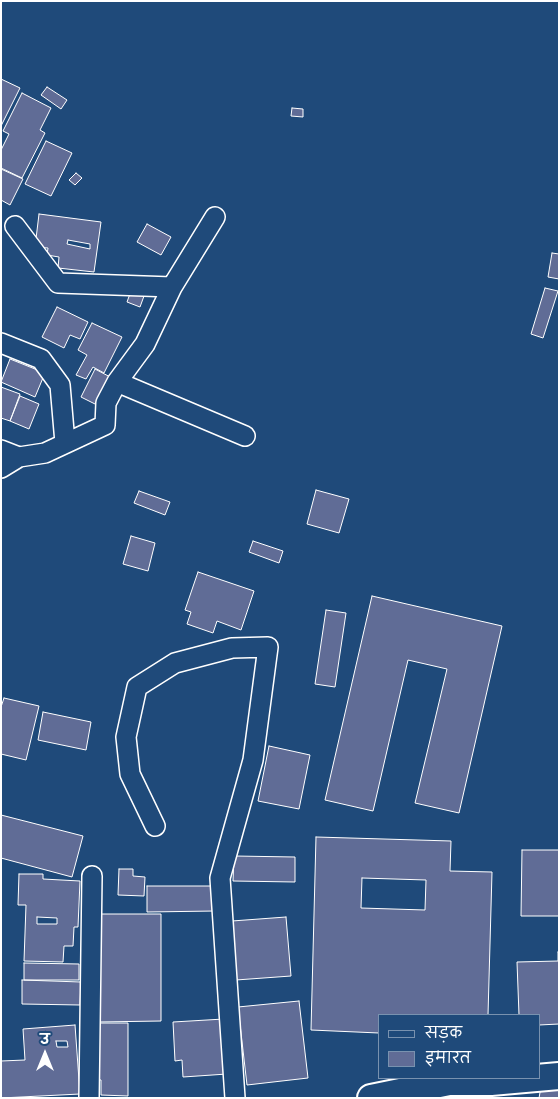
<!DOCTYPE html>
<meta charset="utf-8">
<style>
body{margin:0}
#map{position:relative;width:560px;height:1099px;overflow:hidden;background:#1f4a7a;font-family:"Shantell Sans","Playpen Sans Deva",sans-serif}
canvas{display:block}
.frame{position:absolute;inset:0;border:2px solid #fff;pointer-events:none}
.legend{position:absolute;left:378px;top:1014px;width:162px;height:65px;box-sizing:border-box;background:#1f4a7a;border:1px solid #7992af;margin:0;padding:6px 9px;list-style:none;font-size:15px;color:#fff}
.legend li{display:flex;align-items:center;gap:10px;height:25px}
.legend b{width:25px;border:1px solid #7992af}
.north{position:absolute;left:20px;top:1029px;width:50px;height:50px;-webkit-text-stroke:4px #1f4a7a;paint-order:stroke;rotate:0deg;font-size:14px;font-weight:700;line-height:20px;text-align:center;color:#fff}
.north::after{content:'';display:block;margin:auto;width:18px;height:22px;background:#fff;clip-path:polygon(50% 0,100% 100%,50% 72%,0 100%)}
</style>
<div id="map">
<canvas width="560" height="1099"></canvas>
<div class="frame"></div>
<ul class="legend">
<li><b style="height:6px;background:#1f4a7a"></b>सड़क</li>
<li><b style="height:14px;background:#606c96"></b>इमारत</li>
</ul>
<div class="north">उ</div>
</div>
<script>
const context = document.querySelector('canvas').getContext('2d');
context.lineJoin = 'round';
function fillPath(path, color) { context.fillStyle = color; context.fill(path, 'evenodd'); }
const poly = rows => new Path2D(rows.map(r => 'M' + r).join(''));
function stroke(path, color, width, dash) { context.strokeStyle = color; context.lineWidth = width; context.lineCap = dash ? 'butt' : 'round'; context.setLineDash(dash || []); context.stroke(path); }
const building = poly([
 [1,79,20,88,1,126,1,79],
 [47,87,67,100,61,109,41,95,47,87],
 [22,93,51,108,40,130,45,133,22,178,1,168,1,150,9,134,3,131,22,93],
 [292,108,303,109,303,117,291,116,292,108],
 [46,141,72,153,51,196,25,184,46,141],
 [1,169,23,179,10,205,1,200,1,169],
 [76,173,82,178,75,185,69,180,76,173],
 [39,214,101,222,94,272,58,268,59,257,47,255,48,248,35,247,39,214],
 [68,240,90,244,90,249,67,244,68,240],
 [147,224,171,237,161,255,137,242,147,224],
 [552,253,559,254,559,279,548,277,552,253],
 [545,288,558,291,543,338,531,334,545,288],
 [131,291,144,296,140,307,127,302,131,291],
 [57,307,88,322,80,339,70,335,64,348,42,337,57,307],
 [92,323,122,337,104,373,93,367,86,379,76,375,87,355,78,350,92,323],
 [10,359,45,373,35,397,1,382,10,359],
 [95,369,114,379,97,405,81,397,95,369],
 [1,387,20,394,10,421,1,418,1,387],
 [20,396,39,404,29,429,10,421,20,396],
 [316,490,349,499,339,533,307,524,316,490],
 [139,491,170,502,165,515,134,503,139,491],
 [131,536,155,543,148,571,123,564,131,536],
 [253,541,283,551,279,563,249,552,253,541],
 [198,572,254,591,241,630,217,621,213,633,187,624,191,612,185,610,198,572],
 [372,596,502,626,459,813,415,803,447,669,408,660,373,811,325,800,372,596],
 [326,610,346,613,335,687,315,684,326,610],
 [4,698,39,706,26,760,1,754,1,707,4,698],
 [43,712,91,722,86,750,38,740,43,712],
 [269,746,310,755,299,809,258,801,269,746],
 [1,815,83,836,72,877,1,858,1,815],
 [316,837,451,841,450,871,492,872,488,1015,379,1015,379,1033,311,1030,316,837],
 [362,878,426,880,425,910,361,908,362,878],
 [522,850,559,850,559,916,521,916,522,850],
 [234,856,295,857,295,882,233,881,234,856],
 [119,869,133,869,133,876,145,877,144,896,118,895,119,869],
 [19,874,43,874,43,879,80,881,78,927,74,927,73,946,64,946,63,962,24,961,26,905,18,905,19,874],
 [37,917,57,918,57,924,37,924,37,917],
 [147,886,215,886,215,911,147,912,147,886],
 [98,914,161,914,161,1021,98,1022,98,914],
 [286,917,291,976,236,980,232,921,286,917],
 [558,952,559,952,559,1024,539,1025,539,1015,519,1015,517,962,558,961,558,952],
 [24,963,79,964,79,980,24,980,24,963],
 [22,980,81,982,80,1005,22,1004,22,980],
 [299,1001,308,1078,247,1085,238,1007,299,1001],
 [224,1019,227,1074,183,1077,182,1060,175,1061,173,1022,224,1019],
 [94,1023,128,1023,128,1096,101,1095,101,1080,94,1079,94,1023],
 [75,1025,80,1094,1,1098,1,1061,25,1060,23,1029,75,1025],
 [56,1041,67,1041,68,1047,57,1047,56,1041],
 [541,1087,559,1090,559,1098,539,1098,541,1087]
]);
const street = poly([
 [15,226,58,283,172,287],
 [1,343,41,359,60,385,65,443],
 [117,382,245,436],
 [1,450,19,457,1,468],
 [19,457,45,453,105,425,106,403,117,382,145,344,172,287,215,217],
 [155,826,130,774,126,737,137,687,175,663,232,648,268,647,253,760,220,878,235,1098],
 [89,1098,92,876]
]);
const secondary = poly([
 [371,1098,449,1082,491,1082,559,1076]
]);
fillPath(building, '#606c96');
stroke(building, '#fff', 1);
stroke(street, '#fff', 22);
stroke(secondary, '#fff', 30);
stroke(street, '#1f4a7a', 19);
stroke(secondary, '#1f4a7a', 26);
</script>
